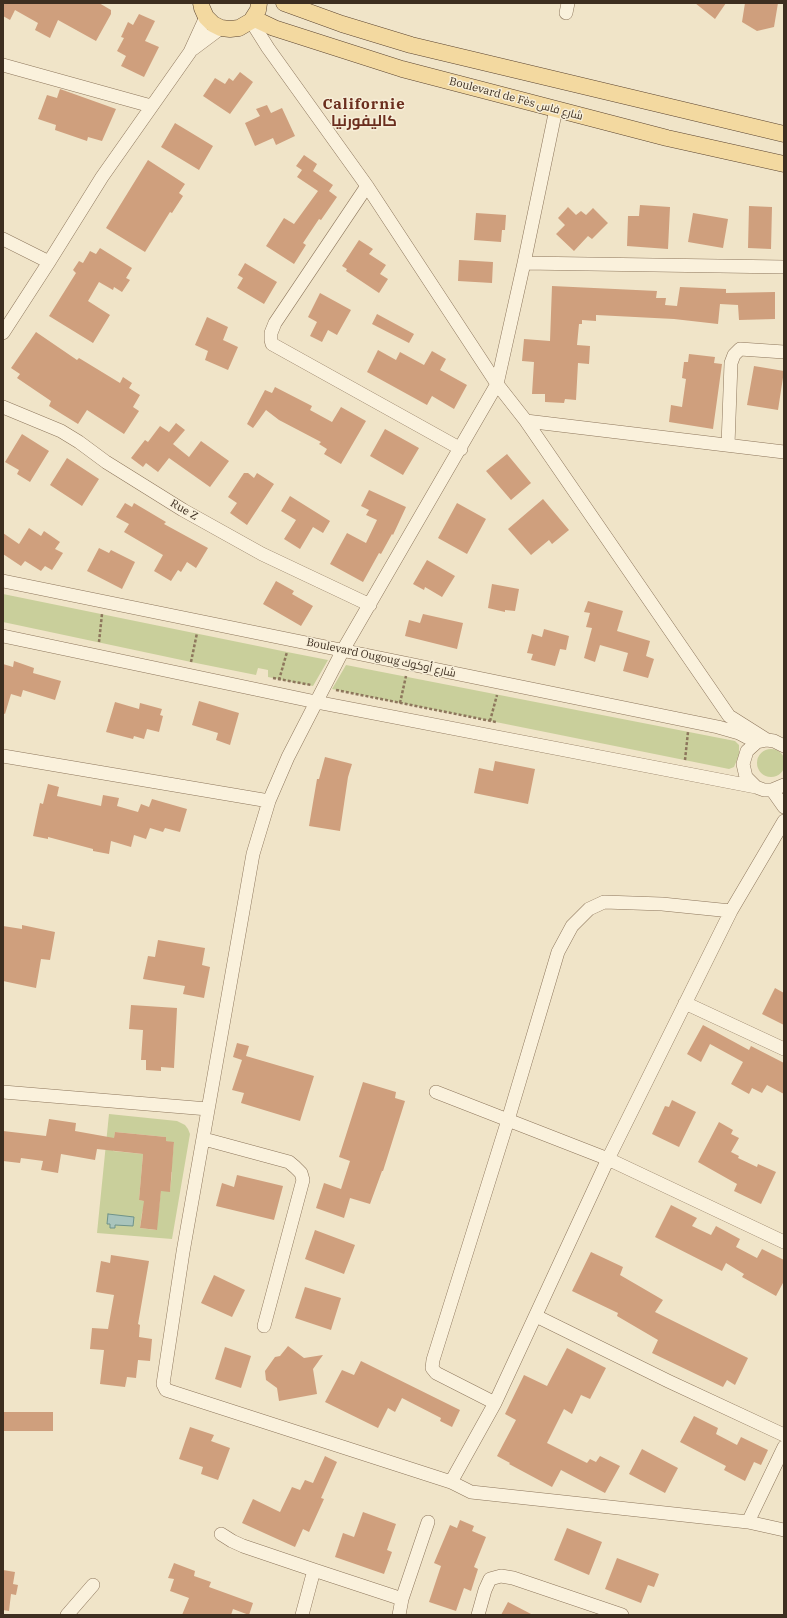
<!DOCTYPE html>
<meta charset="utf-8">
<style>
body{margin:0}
#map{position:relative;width:787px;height:1618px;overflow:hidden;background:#f0e4c8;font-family:"IBM Plex Serif",serif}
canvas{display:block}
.frame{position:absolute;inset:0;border:4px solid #3d2e20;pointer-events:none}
</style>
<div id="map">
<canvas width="787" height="1618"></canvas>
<div class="frame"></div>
</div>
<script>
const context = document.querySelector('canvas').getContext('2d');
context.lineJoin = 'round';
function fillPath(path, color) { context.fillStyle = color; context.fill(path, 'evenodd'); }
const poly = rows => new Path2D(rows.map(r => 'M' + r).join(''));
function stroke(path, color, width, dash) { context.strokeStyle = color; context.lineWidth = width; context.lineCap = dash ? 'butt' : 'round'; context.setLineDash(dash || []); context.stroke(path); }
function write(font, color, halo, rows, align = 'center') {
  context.font = font + ' "IBM Plex Serif",Cairo,serif'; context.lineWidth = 3; context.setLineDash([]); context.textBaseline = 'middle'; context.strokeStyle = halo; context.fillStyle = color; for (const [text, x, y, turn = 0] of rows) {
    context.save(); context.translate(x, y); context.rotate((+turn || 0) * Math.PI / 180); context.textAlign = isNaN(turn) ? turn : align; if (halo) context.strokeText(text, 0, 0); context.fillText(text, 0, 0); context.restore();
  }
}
const green = poly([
 [3,594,287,652,328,660,313,686,268,677,268,670,258,668,256,675,191,662,3,622],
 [346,665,735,741,739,745,739,755,734,767,729,769,332,689],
 '757 763a14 14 0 1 1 28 0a14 14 0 1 1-28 0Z',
 [109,1114,177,1121,185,1125,188,1129,190,1134,172,1239,97,1233],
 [115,1132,166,1137,166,1141,174,1143,172,1162,163,1171,172,1172,170,1191,161,1191,156,1230,140,1228,142,1213,147,1201,139,1200,143,1154,113,1151]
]);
const water = poly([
 [108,1214,134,1217,133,1226,115,1225,115,1228,110,1228,110,1224,107,1224,108,1214]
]);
const building = poly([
 [3,3,99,3,111,10,111,14,96,41,58,20,50,38,35,30,38,23,15,10,10,20,3,16],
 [695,3,726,3,715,19],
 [745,3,778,3,774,27,757,31,742,22],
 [139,14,155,21,145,41,159,47,144,77,121,66,126,56,117,51,124,38,121,37,128,22,133,25],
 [240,72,253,82,230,114,203,96,215,78,225,84,229,78,233,81],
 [60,89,116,109,102,141,88,137,87,141,55,130,56,125,38,119,47,95,57,98],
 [267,105,271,113,282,108,295,136,276,145,273,138,255,146,245,123,260,116,256,109],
 [175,123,213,146,199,170,161,147],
 [304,155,317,164,313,171,333,185,329,191,337,197,321,220,319,219,303,243,306,245,294,264,266,246,284,218,294,224,318,191,297,177,302,170,296,166],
 [148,160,185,184,179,193,183,196,172,213,170,212,145,252,106,228],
 [640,205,670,207,668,249,627,246,628,216,639,216],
 [749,206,772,207,771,249,748,248],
 [568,207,576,215,581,211,586,215,593,208,608,223,592,239,588,236,574,251,556,234,565,225,558,218],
 [476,213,506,215,505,230,502,230,501,242,474,240],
 [693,213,728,219,723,248,688,242],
 [359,240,373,249,369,254,386,265,380,274,388,279,379,293,346,271,347,269,342,266],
 [100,248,132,268,126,278,130,280,122,292,114,287,113,290,99,282,88,301,110,315,93,343,49,316,76,273,73,270,79,261,83,263,90,251,96,254],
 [459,260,493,262,492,283,458,281],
 [245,263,277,282,264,304,237,288,243,278,238,275],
 [552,286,657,291,656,298,666,298,665,305,677,306,680,287,726,289,726,293,775,292,775,319,739,320,738,305,720,304,718,324,674,319,596,315,596,321,582,320,582,324,579,324,577,345,590,346,589,364,578,363,576,400,565,399,564,403,545,402,545,394,532,394,534,362,522,361,524,339,550,341],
 [320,293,351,310,337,335,328,330,322,342,310,336,317,322,308,317],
 [377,314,414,334,409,343,372,324],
 [207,317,228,327,223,340,238,347,228,370,205,360,208,351,195,345],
 [36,332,77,360,79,358,120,383,123,377,132,383,129,388,140,395,133,407,139,411,124,434,87,410,78,424,49,406,51,401,17,378,20,374,11,368],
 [378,350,396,360,400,352,424,365,432,351,446,359,440,370,467,385,454,409,432,396,427,405,367,372],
 [689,354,715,357,714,363,722,364,713,429,669,422,671,405,682,407,686,379,682,378,684,362,688,362],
 [754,366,784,371,778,410,747,405],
 [275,387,312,406,310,410,332,422,341,407,366,421,341,464,324,454,327,449,319,444,321,442,279,420,266,410,253,428,247,424,265,390,272,393],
 [176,423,185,430,173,444,189,457,201,441,229,461,210,487,169,458,158,472,146,463,143,467,131,458,145,440,148,442,160,426,169,432],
 [385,429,419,448,403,475,370,456],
 [22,434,49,451,30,482,17,474,19,470,5,462],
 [507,454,531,483,511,500,486,471],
 [67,458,99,479,82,506,50,485],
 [244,473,248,473,254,478,257,473,274,484,247,525,230,513,237,503,228,497],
 [369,490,406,507,393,535,392,534,381,554,379,553,363,582,330,564,347,533,366,543,377,520,366,515,369,510,361,506],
 [290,496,330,521,323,533,313,527,300,549,284,539,296,520,281,511],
 [543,499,569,530,552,544,549,540,531,555,508,529],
 [125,503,132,507,134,503,166,522,164,524,208,548,196,568,187,562,181,572,178,570,171,581,154,571,163,555,124,532,129,524,116,517],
 [457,503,486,519,467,554,438,538],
 [29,528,41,536,44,531,60,542,55,549,63,553,52,570,45,566,41,571,25,561,21,566,3,554,3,533,19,544],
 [99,548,109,553,111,550,135,562,122,589,87,571],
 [427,560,455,576,442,597,425,587,424,590,413,584],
 [276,581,294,591,292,594,313,606,301,626,263,604],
 [492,584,519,589,515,611,505,610,505,612,488,608],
 [588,601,623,611,617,631,650,641,646,656,654,659,648,678,623,671,628,653,600,645,595,662,584,658,592,628,586,627,590,613,584,612],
 [423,614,463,623,457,649,405,636,409,620,420,623],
 [544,629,569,636,566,650,560,649,555,666,531,660,533,654,527,653,532,634,542,637],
 [14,661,34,668,33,673,61,681,55,700,23,690,21,697,11,694,5,714,3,713,3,664,13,667],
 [199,701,239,713,230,745,216,740,218,733,192,725],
 [115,702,139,709,140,703,162,709,160,715,163,716,159,732,147,729,144,739,134,736,133,739,106,732],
 [325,757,352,764,348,777,340,831,309,826,317,779,319,779],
 [495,761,535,769,528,804,474,793,479,768,493,771],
 [48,784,59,787,57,796,101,806,103,795,119,798,117,806,138,812,141,804,149,807,152,799,187,809,180,832,165,828,163,832,150,828,146,839,134,835,131,847,111,841,109,854,93,851,93,849,48,837,48,839,33,836,40,803,43,804],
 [22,925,55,932,50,960,41,959,36,988,3,981,3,926,22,929],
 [158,940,205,948,202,965,210,967,204,998,183,994,185,986,143,979,148,956,155,957],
 [775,988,784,993,784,1025,762,1014],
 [131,1005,177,1008,174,1068,161,1067,161,1071,146,1070,146,1060,141,1060,143,1030,129,1029],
 [703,1025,749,1050,751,1046,784,1063,784,1094,767,1085,762,1093,752,1088,749,1094,731,1084,743,1062,710,1044,701,1062,687,1054],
 [237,1043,249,1046,246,1056,314,1076,300,1121,241,1103,244,1093,232,1090,242,1060,233,1057],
 [363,1082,396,1092,395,1098,405,1101,383,1171,382,1171,370,1204,350,1198,344,1218,316,1208,324,1183,341,1189,350,1161,339,1157],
 [672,1100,696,1112,679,1147,652,1134,665,1106,669,1107],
 [49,1119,76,1123,75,1131,114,1138,115,1132,166,1137,166,1141,174,1142,170,1192,161,1191,157,1230,140,1228,144,1201,139,1200,143,1154,97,1149,95,1160,61,1154,58,1173,41,1170,43,1161,21,1158,20,1163,3,1161,3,1131,46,1136],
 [719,1122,733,1130,731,1134,739,1138,731,1152,739,1156,738,1158,757,1167,758,1164,776,1172,761,1204,734,1191,737,1184,698,1162],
 [237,1175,283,1186,274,1220,216,1206,222,1183,234,1187],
 [671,1205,697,1218,692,1226,711,1235,716,1226,740,1239,736,1247,757,1258,762,1249,784,1260,784,1281,776,1296,742,1277,744,1274,726,1263,722,1271,655,1237],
 [315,1230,355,1245,344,1274,305,1259],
 [591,1252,623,1267,620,1275,663,1300,655,1312,748,1358,735,1385,727,1380,723,1387,652,1353,658,1340,617,1316,618,1313,572,1291],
 [111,1255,149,1261,138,1324,140,1325,139,1337,152,1339,150,1361,138,1360,136,1378,127,1377,125,1387,100,1384,104,1350,90,1349,92,1328,108,1329,114,1295,96,1292,101,1261,110,1263],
 [214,1275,245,1290,232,1317,201,1303],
 [305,1287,341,1298,331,1330,295,1318],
 [288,1346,304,1358,323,1355,313,1369,317,1394,279,1401,277,1388,266,1380,265,1371,275,1357,280,1356],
 [225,1347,251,1356,241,1388,215,1379],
 [567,1348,606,1368,590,1399,581,1395,572,1414,564,1409,547,1443,587,1463,590,1459,596,1462,600,1456,620,1466,605,1493,561,1470,552,1487,509,1464,510,1463,497,1456,516,1420,505,1414,524,1375,547,1386],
 [361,1361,460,1410,452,1427,440,1421,441,1418,402,1398,395,1412,388,1408,378,1428,325,1402,342,1370,354,1375],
 [3,1412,53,1412,53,1431,3,1431],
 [694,1416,718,1428,716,1434,737,1445,741,1437,768,1450,761,1465,754,1462,745,1481,724,1470,726,1466,680,1442],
 [190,1427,214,1435,211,1441,230,1448,218,1480,201,1474,203,1467,179,1459],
 [642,1449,678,1468,665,1493,629,1474],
 [325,1456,337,1462,321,1498,324,1499,309,1532,303,1529,295,1547,242,1523,253,1499,280,1512,292,1487,300,1490,305,1480,313,1483],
 [363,1512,396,1524,387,1550,392,1552,384,1574,335,1557,343,1533,354,1537],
 [460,1520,474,1526,472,1531,486,1537,474,1567,478,1569,471,1591,464,1588,456,1611,429,1602,441,1566,434,1563,450,1525,457,1528],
 [567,1528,602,1542,589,1575,554,1560],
 [617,1558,659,1574,654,1587,648,1585,641,1603,605,1589],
 [174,1563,195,1571,194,1576,211,1582,209,1587,253,1603,249,1615,233,1609,231,1615,182,1615,189,1598,170,1591,174,1579,168,1578],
 [3,1570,15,1572,13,1584,18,1585,16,1595,11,1594,9,1611,3,1610],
 [508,1602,533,1615,501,1615]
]);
const path = poly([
 [99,642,102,614],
 [191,662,197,633],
 [273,678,311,685],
 [279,680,287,652],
 [336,690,496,722],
 [400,703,406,676],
 [490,721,497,695],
 [685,760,688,732]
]);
const minor = poly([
 [566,13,568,3],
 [251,21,268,48,367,186,497,384,526,421,729,716,767,740],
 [193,49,221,28],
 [3,65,151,106],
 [556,109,524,263,497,384,343,650,288,757,269,801,253,854,183,1252,163,1384,166,1390,451,1482,471,1492,748,1522],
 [367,186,275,323,271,333,271,340,272,344,461,449],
 [3,239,49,262],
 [524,263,784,267],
 [3,333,49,262,102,177,190,52,206,17],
 [3,407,61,431,79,442,106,462,183,510,262,554,370,605],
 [526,421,784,452],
 [728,445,731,363,734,355,740,349,784,352],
 [3,581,718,727,739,733,756,742],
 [3,636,316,702,756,787],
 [784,746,774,741,767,740,757,742,747,751,743,764,746,777,756,787,764,790,772,790,784,785],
 [3,756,269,801],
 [772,790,784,807],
 [685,1003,784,1049],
 [3,1092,208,1109],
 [436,1092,608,1159,784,1242],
 [204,1139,289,1162,295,1167,301,1173,303,1180,264,1326],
 [536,1316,668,1381,784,1435],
 [495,1403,436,1373,432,1368,433,1360,508,1120,558,952,572,926,589,909,604,902,662,904,731,911],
 [784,1447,748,1522,784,1530],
 [451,1482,495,1403,608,1159,731,911,784,821],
 [221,1534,232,1541,243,1546,314,1570,302,1615],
 [314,1570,402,1599],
 [67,1615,93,1585],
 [399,1615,402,1599,428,1522],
 [478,1615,485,1590,490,1579,501,1576,513,1578,622,1615]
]);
const major = poly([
 [201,3,202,8,206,17,213,24,221,28,230,29,239,28,251,21,258,10,259,3],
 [284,3,342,24,411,45,784,134],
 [253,18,274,28,402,69,667,138,784,164]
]);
const streetNames = [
 ["Boulevard de Fès شارع فاس",516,99,15],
 ["Rue Z",184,510,30],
 ["Boulevard Ougoug شارع أوكوك",381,658,12]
];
const districtNames = [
 ["Californie",364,105],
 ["كاليفورنيا",364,122]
];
fillPath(green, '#c9cf9b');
fillPath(water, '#a9c4bc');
stroke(water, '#6f938a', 1);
fillPath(building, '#cf9f7d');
stroke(minor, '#8d765c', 14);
stroke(major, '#5b4430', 17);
stroke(path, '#8d765c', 2.5, [3, 2]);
stroke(minor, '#faf1dc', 13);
stroke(major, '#f3d9a0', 16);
write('11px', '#3d2e20', '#f7eed8', streetNames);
context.letterSpacing = '1px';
write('bold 15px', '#6b2e1e', '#f7eed8', districtNames);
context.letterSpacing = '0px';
</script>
